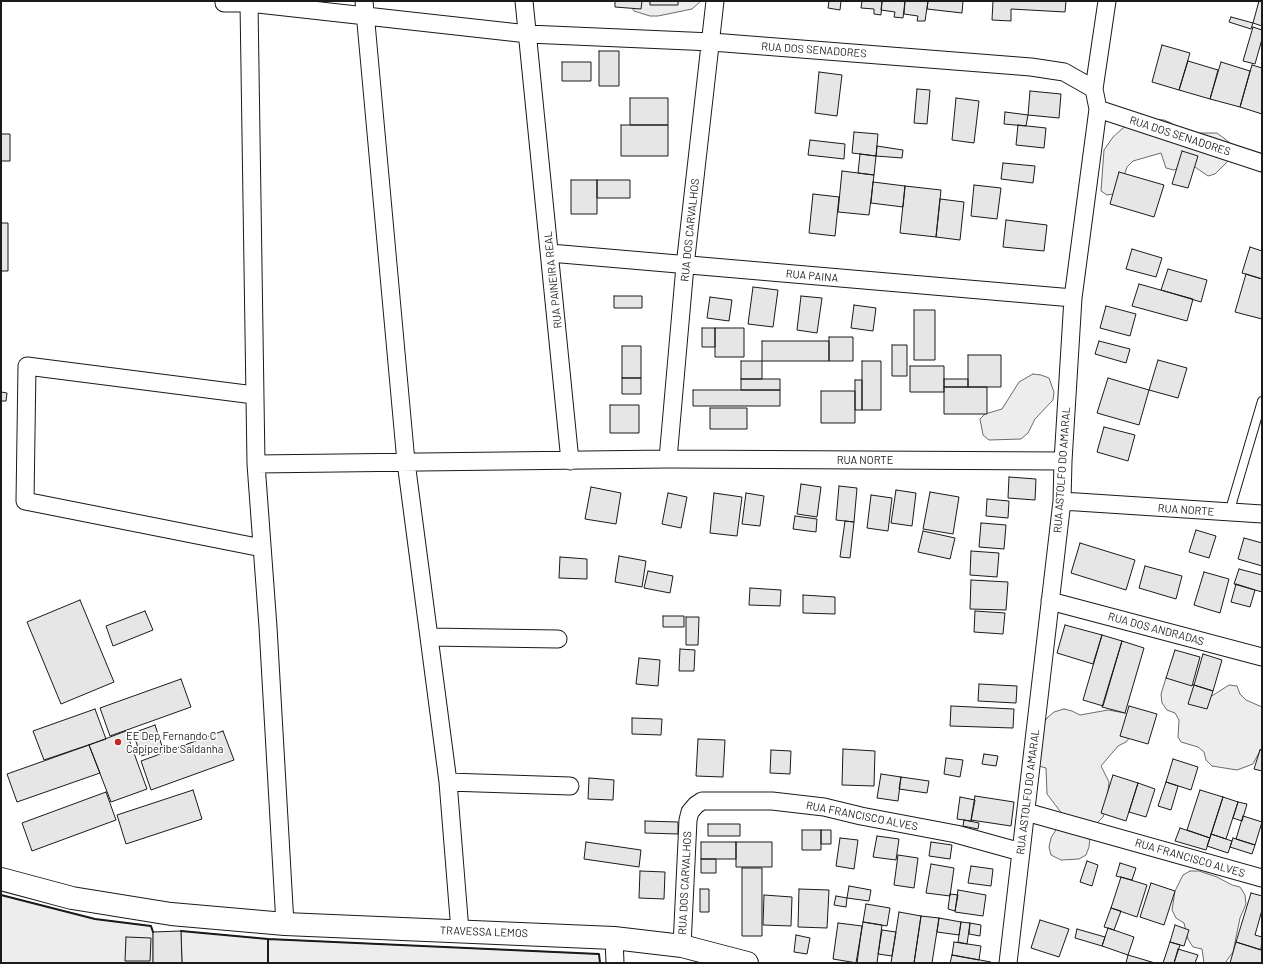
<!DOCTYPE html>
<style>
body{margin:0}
#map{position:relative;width:1263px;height:964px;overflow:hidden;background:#fff;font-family:Barlow,sans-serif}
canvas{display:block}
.frame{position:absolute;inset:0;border:2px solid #1a1a1a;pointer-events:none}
</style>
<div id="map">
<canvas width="1263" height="964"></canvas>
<div class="frame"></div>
</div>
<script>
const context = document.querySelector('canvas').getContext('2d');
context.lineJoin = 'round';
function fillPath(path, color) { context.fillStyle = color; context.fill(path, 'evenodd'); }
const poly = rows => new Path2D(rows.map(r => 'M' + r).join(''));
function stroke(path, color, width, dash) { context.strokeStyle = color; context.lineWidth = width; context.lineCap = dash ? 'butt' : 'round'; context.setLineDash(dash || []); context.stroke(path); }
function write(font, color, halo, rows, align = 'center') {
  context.font = font + ' Barlow,sans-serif'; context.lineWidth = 3; context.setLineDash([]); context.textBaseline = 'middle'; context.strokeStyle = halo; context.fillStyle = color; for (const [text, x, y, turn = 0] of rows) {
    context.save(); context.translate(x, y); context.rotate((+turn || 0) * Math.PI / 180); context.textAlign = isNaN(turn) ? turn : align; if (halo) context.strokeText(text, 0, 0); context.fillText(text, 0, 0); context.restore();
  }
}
const built = poly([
 [628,1,701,1,692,9,658,16,650,16,634,11,628,1],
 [1139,118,1164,120,1171,123,1185,133,1217,133,1229,142,1232,150,1231,158,1215,174,1208,176,1195,167,1188,165,1174,170,1166,168,1161,153,1133,161,1127,167,1120,189,1114,194,1107,195,1101,191,1104,150,1113,137,1131,121,1139,118],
 [1033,374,1041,375,1049,378,1054,392,1053,400,1035,419,1028,433,1021,439,989,440,983,435,980,419,985,414,1002,409,1019,382,1033,374],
 [1166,678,1175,679,1194,685,1198,696,1207,699,1229,685,1237,686,1240,694,1246,700,1262,707,1262,747,1253,764,1237,770,1212,766,1206,760,1204,752,1198,747,1181,742,1178,737,1179,720,1175,713,1167,710,1162,703,1161,694,1166,678],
 [1064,709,1072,711,1080,715,1108,710,1125,713,1131,718,1131,736,1126,742,1118,746,1101,766,1109,782,1106,809,1103,817,1091,829,1089,847,1086,855,1079,859,1061,860,1051,855,1049,847,1051,838,1060,823,1063,815,1047,794,1046,768,1039,766,1037,733,1047,718,1054,712,1064,709],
 [1190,871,1199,871,1217,877,1232,885,1240,887,1245,895,1246,904,1240,918,1233,952,1225,963,1204,963,1202,949,1193,947,1188,939,1184,923,1176,918,1172,910,1175,891,1183,875,1190,871],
 [1,895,95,919,151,926,153,932,153,963,1,963,1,895],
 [181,931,268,939,599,954,600,963,182,963,181,931]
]);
const building = poly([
 [615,1,642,1,641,9,615,7,615,1],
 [650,1,678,1,678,5,650,5,650,1],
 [829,1,841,1,840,10,828,8,829,1],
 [862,1,882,1,881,15,874,14,874,9,861,8,862,1],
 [882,1,905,1,903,18,894,17,895,12,881,10,882,1],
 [905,1,928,1,925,21,917,21,918,16,904,14,905,1],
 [928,1,963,1,962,13,927,9,928,1],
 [993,1,1066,1,1065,12,1011,9,1011,21,992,20,993,1],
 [1259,1,1262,1,1262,26,1253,23,1259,1],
 [1231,17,1253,23,1251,29,1229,22,1231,17],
 [1253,27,1262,30,1262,39,1255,64,1243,61,1253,27],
 [1162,45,1190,53,1179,90,1152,82,1162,45],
 [599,51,619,51,619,86,599,86,599,51],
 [1188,61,1218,70,1210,99,1179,90,1188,61],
 [562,62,591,62,591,81,562,81,562,62],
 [1221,62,1250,71,1240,107,1210,99,1221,62],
 [1252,65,1262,68,1262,114,1240,107,1252,65],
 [819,72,842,75,837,116,815,113,819,72],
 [917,89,930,90,927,124,914,123,917,89],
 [1030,91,1061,94,1059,118,1028,115,1030,91],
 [630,98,668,98,668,125,630,125,630,98],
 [956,98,979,101,974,143,952,140,956,98],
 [1005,112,1028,115,1026,126,1004,124,1005,112],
 [621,125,668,125,668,156,621,156,621,125],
 [1018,125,1046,128,1044,148,1016,145,1018,125],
 [854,132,878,134,876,156,852,153,854,132],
 [1,134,10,134,10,161,1,161,1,134],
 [810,140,845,144,844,159,808,155,810,140],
 [877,146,903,150,902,158,876,156,877,146],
 [1182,151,1198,156,1188,188,1172,184,1182,151],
 [860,154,876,156,874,175,858,173,860,154],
 [1003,163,1035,166,1033,183,1001,179,1003,163],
 [842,171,874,175,869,215,838,212,842,171],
 [1119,172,1164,185,1154,217,1110,204,1119,172],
 [571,180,597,180,597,214,571,214,571,180],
 [597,180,630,180,630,198,597,198,597,180],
 [873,182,905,186,903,207,871,203,873,182],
 [974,185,1001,188,997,219,971,216,974,185],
 [905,186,941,190,936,237,900,233,905,186],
 [813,194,839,197,835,236,809,233,813,194],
 [940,199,964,202,960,240,936,237,940,199],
 [1006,220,1047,225,1044,251,1003,247,1006,220],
 [1,223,8,223,8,271,1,271,1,223],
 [1250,247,1262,251,1262,279,1242,273,1250,247],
 [1132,249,1162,258,1156,277,1126,269,1132,249],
 [1168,269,1207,280,1201,302,1161,290,1168,269],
 [1246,274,1262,279,1262,319,1235,312,1246,274],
 [1139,284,1193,299,1187,321,1132,306,1139,284],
 [753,287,778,290,773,327,748,324,753,287],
 [614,296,642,296,642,308,614,308,614,296],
 [801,296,822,298,817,333,797,330,801,296],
 [710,297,732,300,729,321,707,318,710,297],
 [854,305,876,308,873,331,851,328,854,305],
 [1106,306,1136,314,1130,336,1100,328,1106,306],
 [914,310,935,310,935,360,914,360,914,310],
 [702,328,715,328,715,347,702,347,702,328],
 [715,328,744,328,744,357,715,357,715,328],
 [829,337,853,337,853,361,829,361,829,337],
 [762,341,829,341,829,361,762,361,762,341],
 [1099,341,1130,349,1126,363,1095,354,1099,341],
 [892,345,907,345,907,376,892,376,892,345],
 [622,346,641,346,641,378,622,378,622,346],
 [968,355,1001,355,1001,387,968,387,968,355],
 [1158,360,1187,368,1178,398,1149,390,1158,360],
 [741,361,762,361,762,379,741,379,741,361],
 [862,361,881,361,881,410,862,410,862,361],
 [910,366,944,366,944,392,910,392,910,366],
 [622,378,641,378,641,394,622,394,622,378],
 [1108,378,1149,390,1139,425,1097,413,1108,378],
 [741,379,780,379,780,390,741,390,741,379],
 [944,379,968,379,968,387,944,387,944,379],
 [855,380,862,380,862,410,855,410,855,380],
 [944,387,987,387,987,414,944,414,944,387],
 [693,390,780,390,780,406,693,406,693,390],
 [821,391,855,391,855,423,821,423,821,391],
 [1,392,7,393,6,401,1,401,1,392],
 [610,405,639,405,639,433,610,433,610,405],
 [710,408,747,408,747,429,710,429,710,408],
 [1104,427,1135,435,1128,461,1097,452,1104,427],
 [1009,477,1036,479,1035,500,1008,498,1009,477],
 [801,484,821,487,817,517,797,514,801,484],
 [839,486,857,488,854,522,836,520,839,486],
 [591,487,621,493,616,524,585,519,591,487],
 [896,490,916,493,912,526,891,523,896,490],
 [930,492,959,497,953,534,923,529,930,492],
 [668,493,687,497,681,528,662,524,668,493],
 [714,493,742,497,737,536,710,533,714,493],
 [746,493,764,496,760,526,742,524,746,493],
 [871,495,892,498,888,531,867,528,871,495],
 [987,499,1009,501,1008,518,986,516,987,499],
 [795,516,817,519,816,532,793,529,795,516],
 [845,521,854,522,850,558,840,557,845,521],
 [981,523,1006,525,1004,549,979,547,981,523],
 [1196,530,1216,536,1209,558,1189,552,1196,530],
 [923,531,955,538,950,559,918,552,923,531],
 [1244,538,1262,543,1262,566,1238,559,1244,538],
 [1080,543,1135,560,1126,590,1071,573,1080,543],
 [971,551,999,553,997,577,970,575,971,551],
 [619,556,646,561,642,587,615,582,619,556],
 [560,557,587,559,587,579,559,578,560,557],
 [1145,566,1182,576,1176,599,1139,588,1145,566],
 [1239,569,1262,575,1262,592,1234,584,1239,569],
 [648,571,673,576,670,593,644,588,648,571],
 [1204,572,1229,579,1220,613,1194,605,1204,572],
 [971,580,1008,582,1006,610,970,609,971,580],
 [1236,584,1255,590,1250,607,1231,602,1236,584],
 [750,588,781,590,780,606,749,605,750,588],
 [803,595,835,597,835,614,803,613,803,595],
 [80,600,114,682,61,704,27,622,80,600],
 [145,611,153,630,113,646,106,626,145,611],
 [975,611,1005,613,1003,634,974,632,975,611],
 [663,616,684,616,684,627,663,627,663,616],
 [686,617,699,617,698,645,686,645,686,617],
 [1065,625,1102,635,1093,664,1057,653,1065,625],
 [1102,635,1122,641,1103,706,1083,700,1102,635],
 [1122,641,1144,648,1125,713,1102,707,1122,641],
 [680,649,695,650,694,671,679,671,680,649],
 [1175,650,1200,657,1192,686,1166,678,1175,650],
 [1203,654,1222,660,1213,691,1194,685,1203,654],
 [639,658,660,660,658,686,636,684,639,658],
 [181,679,191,707,110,736,100,708,181,679],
 [979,684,1017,686,1016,703,978,701,979,684],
 [1194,685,1213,691,1207,709,1188,704,1194,685],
 [951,706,1014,709,1013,728,950,726,951,706],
 [1129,706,1157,714,1148,744,1120,736,1129,706],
 [95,709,106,739,44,760,33,731,95,709],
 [632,718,662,719,661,735,632,734,632,718],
 [155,725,163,749,141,756,133,733,155,725],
 [126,731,147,789,111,802,89,745,126,731],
 [223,731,234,760,151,790,141,761,223,731],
 [698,739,725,740,723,777,696,776,698,739],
 [89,745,100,773,17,802,7,774,89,745],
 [843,749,875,751,874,786,842,785,843,749],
 [771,750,791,751,790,774,770,773,771,750],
 [1260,750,1262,751,1262,771,1254,769,1260,750],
 [984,754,998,756,996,766,982,764,984,754],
 [946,758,963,760,960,777,944,774,946,758],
 [1173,759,1198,767,1191,790,1166,782,1173,759],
 [881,774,901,777,898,801,877,798,881,774],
 [1113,775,1138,783,1126,821,1101,813,1113,775],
 [901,777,929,781,927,793,899,789,901,777],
 [589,778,614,780,613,800,588,799,589,778],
 [1166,782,1178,786,1171,810,1158,806,1166,782],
 [1138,783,1155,789,1146,817,1129,812,1138,783],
 [193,790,202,819,126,844,117,815,193,790],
 [1200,790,1223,797,1210,838,1187,830,1200,790],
 [106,792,116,820,32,851,22,823,106,792],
 [975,796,1014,802,1011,826,971,820,975,796],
 [960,797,975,800,971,821,957,819,960,797],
 [1223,797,1238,802,1226,839,1211,834,1223,797],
 [1238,802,1247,804,1242,821,1233,818,1238,802],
 [1243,816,1262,822,1255,845,1236,839,1243,816],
 [964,820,979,823,978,829,963,826,964,820],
 [645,821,678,822,678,834,645,833,645,821],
 [708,824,740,824,740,836,708,836,708,824],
 [1180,828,1210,838,1206,850,1175,841,1180,828],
 [802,830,821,830,821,850,802,850,802,830],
 [821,830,831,830,831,844,821,844,821,830],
 [1211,834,1232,841,1228,853,1207,846,1211,834],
 [877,836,899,839,896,860,873,857,877,836],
 [840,838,858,840,854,869,836,866,840,838],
 [1233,838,1255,845,1252,854,1230,847,1233,838],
 [586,842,641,850,639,867,584,859,586,842],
 [701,842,736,842,736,859,701,859,701,842],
 [736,842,772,842,772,867,736,867,736,842],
 [931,842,952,845,950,859,929,856,931,842],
 [898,855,918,858,914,888,894,885,898,855],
 [701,859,716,859,716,873,701,873,701,859],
 [1087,861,1098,865,1092,886,1080,882,1087,861],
 [1120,863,1136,868,1132,880,1116,876,1120,863],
 [931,864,954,868,950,896,926,893,931,864],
 [971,866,993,869,991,886,968,883,971,866],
 [742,868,762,868,762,936,742,936,742,868],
 [640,871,665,872,664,899,639,898,640,871],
 [1121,877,1147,885,1137,917,1111,908,1121,877],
 [1151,883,1175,891,1164,925,1140,917,1151,883],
 [849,886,871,890,869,901,847,898,849,886],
 [700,889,709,889,709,912,700,912,700,889],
 [799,889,829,890,827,928,798,927,799,889],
 [958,890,986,895,983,916,955,912,958,890],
 [1251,893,1262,896,1262,910,1255,935,1262,937,1261,950,1236,942,1251,893],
 [950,894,958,895,955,911,948,909,950,894],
 [764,895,792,897,791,926,763,925,764,895],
 [836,896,847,898,846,907,834,905,836,896],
 [866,904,890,908,887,926,863,922,866,904],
 [1111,908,1121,911,1114,930,1104,927,1111,908],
 [899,912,921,916,914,963,891,963,899,912],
 [921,916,939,918,932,963,914,963,921,916],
 [939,918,961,922,959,935,937,932,939,918],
 [1040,920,1069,929,1059,957,1031,948,1040,920],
 [863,922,882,925,877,963,856,963,863,922],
 [961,922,970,923,967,944,958,942,961,922],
 [838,923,862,926,857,963,833,959,838,923],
 [970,923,981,925,980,936,969,934,970,923],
 [1175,925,1189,930,1184,946,1170,942,1175,925],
 [1108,928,1134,937,1128,955,1102,946,1108,928],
 [1077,929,1105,937,1102,946,1075,938,1077,929],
 [882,930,896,932,892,956,878,954,882,930],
 [181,931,182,963,153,963,153,932,181,931],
 [796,935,810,938,807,954,794,952,796,935],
 [126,937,151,938,150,961,125,961,126,937],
 [954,942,981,946,979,960,952,955,954,942],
 [1170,942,1180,945,1174,963,1163,963,1170,942],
 [1236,942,1262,950,1262,963,1230,963,1236,942],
 [1178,949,1198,955,1195,963,1174,963,1178,949],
 [952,955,991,962,991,963,950,963,952,955],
 [1128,955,1155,963,1126,963,1128,955]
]);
const lane = poly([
 [1229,513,1262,401]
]);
const street = poly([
 [364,1,406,462,448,782],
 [524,1,570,461],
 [224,3,249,3,256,464,268,627,285,924],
 [249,3,528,34,712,42,1031,67,1064,72,1094,89],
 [1098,109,1262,163],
 [550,253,1073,298],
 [254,395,27,366,25,501,262,548],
 [668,459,685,266,715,1],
 [256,464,668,459,1063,461],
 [1062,501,1262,514],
 [1050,601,1262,657],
 [429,637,558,639],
 [1026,812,1262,878],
 [460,931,448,782,570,786],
 [614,938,615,963],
 [682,946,688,820,690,812,696,805,702,801,772,801,824,807,861,816,956,834,1021,852],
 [1008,963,1062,501,1063,461,1073,298,1098,109,1094,89,1107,1]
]);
const secondary = poly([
 [1,879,72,898,171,914,285,924,614,938,682,946,747,963]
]);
const wall = poly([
 [1,895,95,919,151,926,153,932],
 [181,931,268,939,599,954,600,963],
 [268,939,268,963]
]);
const markers = [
 [118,742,4,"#c62828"]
];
const streetNames = [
 ["RUA DOS SENADORES",814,50,4],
 ["RUA DOS SENADORES",1180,136,18],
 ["RUA DOS CARVALHOS",690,230,-84],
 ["RUA PAINA",812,276,5],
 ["RUA PAINEIRA REAL",553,280,-96],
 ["RUA NORTE",865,460],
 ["RUA ASTOLFO DO AMARAL",1062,470,-86],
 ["RUA NORTE",1186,510,4],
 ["RUA DOS ANDRADAS",1156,629,15],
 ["RUA ASTOLFO DO AMARAL",1028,792,-83],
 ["RUA FRANCISCO ALVES",862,816,11],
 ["RUA FRANCISCO ALVES",1190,858,16],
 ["RUA DOS CARVALHOS",685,883,-87],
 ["TRAVESSA LEMOS",484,932,2]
];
const poiNames = [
 ["EE Dep Fernando C",126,736],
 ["Capiperibe Saldanha",126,749]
];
fillPath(built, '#ededed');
stroke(built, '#6a6a6a', 1);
fillPath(building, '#e6e6e6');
stroke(building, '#1a1a1a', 1);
stroke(lane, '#1a1a1a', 10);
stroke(street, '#1a1a1a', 19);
stroke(secondary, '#1a1a1a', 24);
stroke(lane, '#fff', 8);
stroke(street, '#fff', 17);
stroke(secondary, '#fff', 22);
stroke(wall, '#1a1a1a', 2);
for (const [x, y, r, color] of markers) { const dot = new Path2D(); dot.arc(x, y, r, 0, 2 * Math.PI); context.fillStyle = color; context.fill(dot); stroke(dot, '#fff', 1.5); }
write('11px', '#1a1a1a', '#fff', streetNames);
write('11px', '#1a1a1a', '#fff', poiNames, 'left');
</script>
